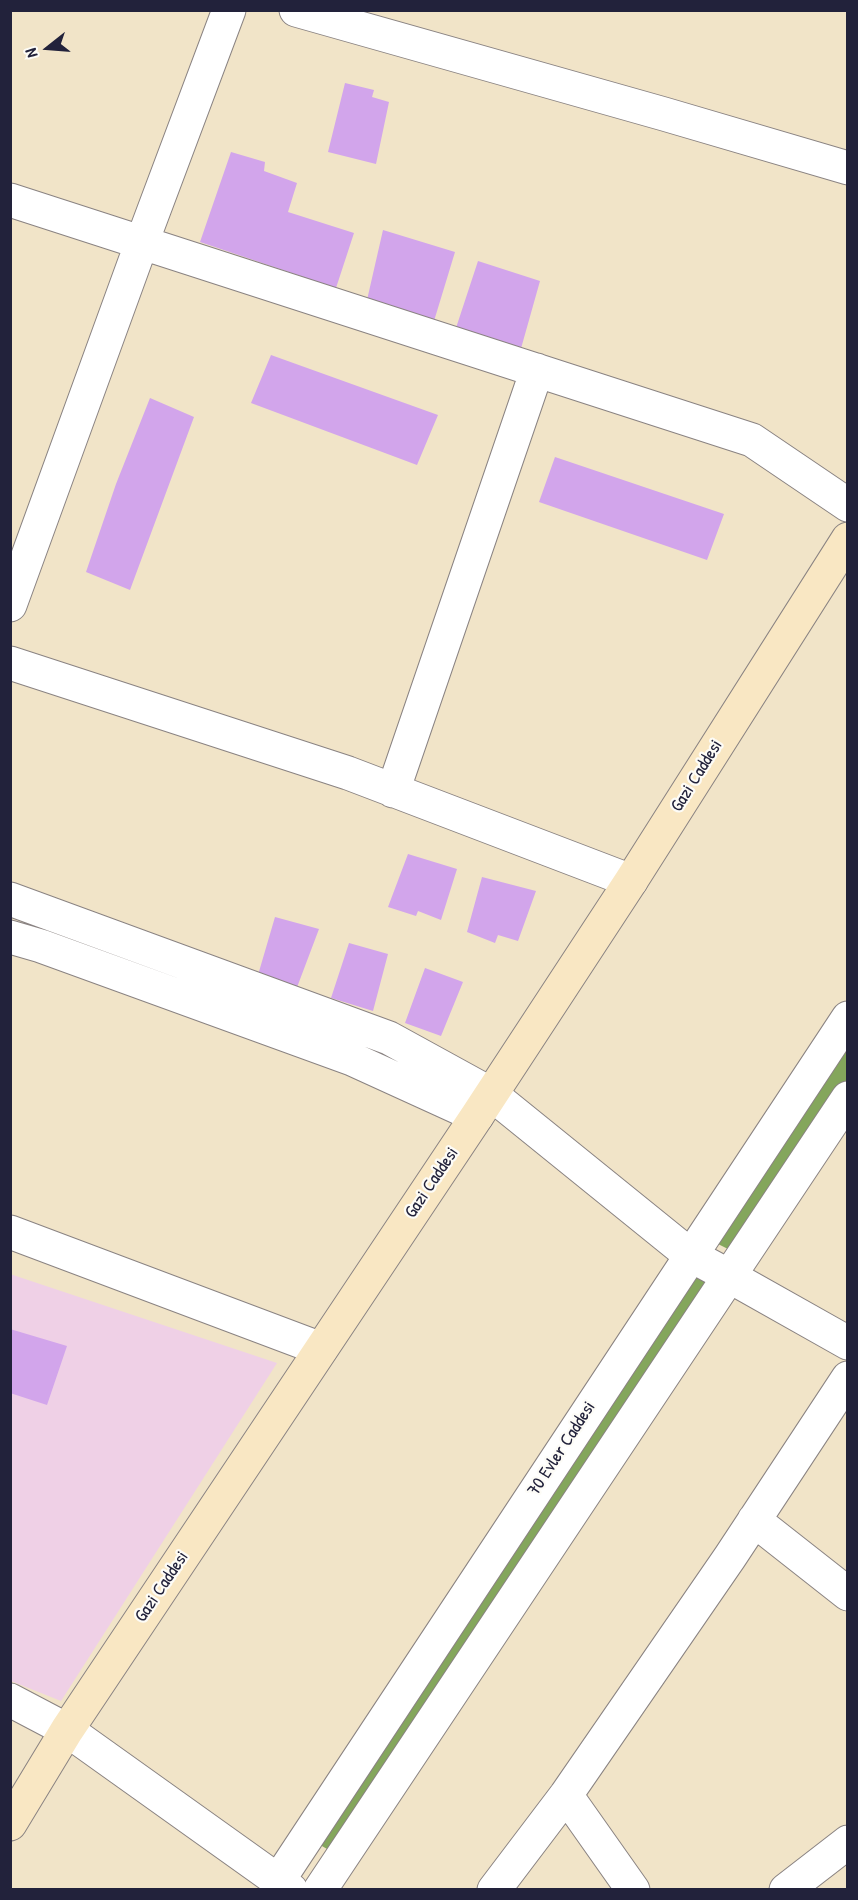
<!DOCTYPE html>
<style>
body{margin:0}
#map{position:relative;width:858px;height:1900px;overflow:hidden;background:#f1e4c8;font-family:"Patrick Hand",sans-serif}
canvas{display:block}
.frame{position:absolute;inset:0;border:12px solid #22223b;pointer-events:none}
.north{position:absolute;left:18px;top:18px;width:60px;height:60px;-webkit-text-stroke:4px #fdfcf7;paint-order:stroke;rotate:253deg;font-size:16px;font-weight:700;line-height:24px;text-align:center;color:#22223b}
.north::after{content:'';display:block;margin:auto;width:21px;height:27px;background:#22223b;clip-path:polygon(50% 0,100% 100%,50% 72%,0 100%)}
</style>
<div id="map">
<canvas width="858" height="1900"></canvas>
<div class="frame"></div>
<div class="north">N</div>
</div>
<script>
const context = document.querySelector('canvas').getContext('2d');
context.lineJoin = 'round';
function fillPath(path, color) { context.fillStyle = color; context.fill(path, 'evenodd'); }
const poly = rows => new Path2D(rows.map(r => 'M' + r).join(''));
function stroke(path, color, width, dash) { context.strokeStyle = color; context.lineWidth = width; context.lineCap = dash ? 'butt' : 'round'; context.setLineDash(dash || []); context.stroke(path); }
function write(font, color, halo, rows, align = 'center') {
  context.font = font + ' "Patrick Hand",sans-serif'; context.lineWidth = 4.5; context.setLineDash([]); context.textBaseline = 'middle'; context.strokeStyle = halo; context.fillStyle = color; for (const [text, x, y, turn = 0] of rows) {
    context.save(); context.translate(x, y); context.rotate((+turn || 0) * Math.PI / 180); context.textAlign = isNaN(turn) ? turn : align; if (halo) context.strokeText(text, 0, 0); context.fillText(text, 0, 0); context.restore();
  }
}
const built = poly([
 [10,1274,277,1363,61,1701,11,1681]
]);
const forest = poly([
 [847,1047,847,1081,734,1252,716,1243],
 [694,1272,712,1283,334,1853,315,1842]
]);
const building = poly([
 [345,83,374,90,372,97,389,102,376,164,328,152],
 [231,152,265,162,264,171,297,183,288,212,354,233,336,288,200,242],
 [383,230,455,252,434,321,367,300],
 [478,261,540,281,520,352,455,331],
 [271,355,438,415,417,465,251,403],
 [150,398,194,417,130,590,86,572,116,484],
 [555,457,724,514,707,560,539,502],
 [408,854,457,869,441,920,418,911,416,916,388,907],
 [482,877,536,891,518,941,498,935,495,943,467,932],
 [275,917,319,929,296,990,258,975],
 [349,943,388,954,373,1011,331,998],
 [425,968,463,982,441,1036,405,1023],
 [10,1329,67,1346,47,1405,10,1393]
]);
const minor = poly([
 [296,10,664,114,848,168],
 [10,200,752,440,848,505],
 [10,605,142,242,229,10],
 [10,663,348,773,631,881],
 [393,791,537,370],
 [10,899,389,1038,491,1094,690,1255,729,1276,848,1343],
 [10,937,41,946,352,1059,477,1116],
 [10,1232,321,1349],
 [754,1520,848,1594],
 [10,1700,67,1730,291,1890],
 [566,1795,633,1890],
 [494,1890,566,1795,730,1557,848,1378],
 [786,1890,848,1842]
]);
const tertiary = poly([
 [278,1881,848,1018],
 [320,1890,848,1098]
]);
const secondary = poly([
 [10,1824,67,1730,477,1116,631,881,848,539]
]);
const streetNames = [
 ["Gazi Caddesi",697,776,-58],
 ["Gazi Caddesi",432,1183,-56],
 ["70 Evler Caddesi",562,1449,-57],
 ["Gazi Caddesi",162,1587,-56]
];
fillPath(built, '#efd0e6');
fillPath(forest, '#84a65c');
fillPath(building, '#d2a5eb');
stroke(minor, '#8a8382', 35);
stroke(tertiary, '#8a8382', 35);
stroke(secondary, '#8a8382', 35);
stroke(minor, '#fff', 33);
stroke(tertiary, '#fff', 33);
stroke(secondary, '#f9e7c3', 33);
write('18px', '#22223b', '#fdfcf7', streetNames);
</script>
